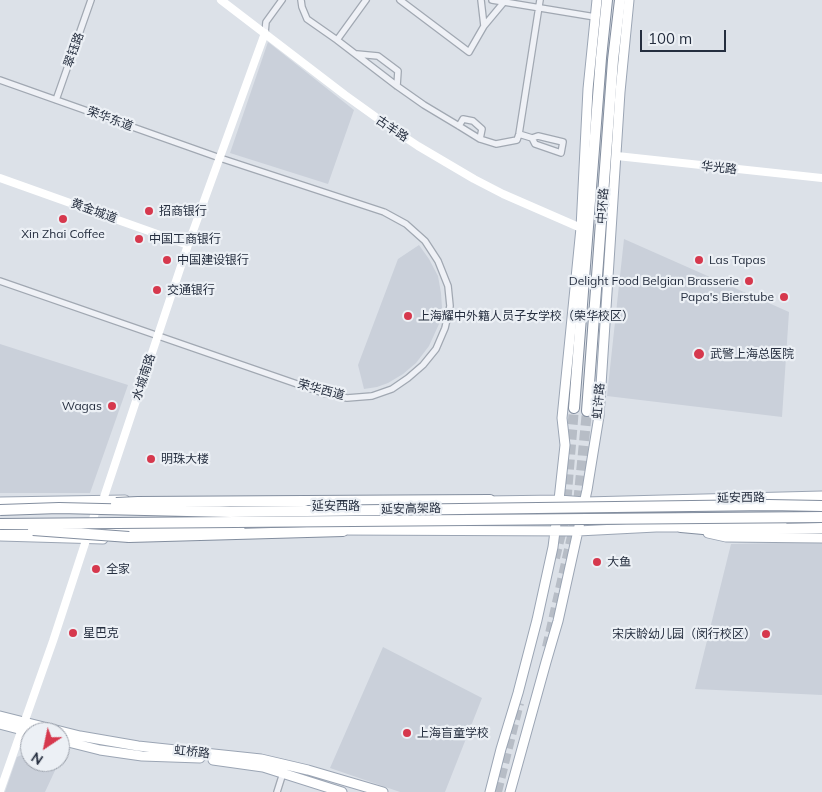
<!DOCTYPE html>
<meta charset="utf-8">
<style>
body{margin:0}
#map{position:relative;width:822px;height:792px;overflow:hidden;background:#dce1e8;font-family:Mulish,sans-serif}
canvas{display:block}
.north{position:absolute;left:20px;top:722px;width:50px;height:50px;box-sizing:border-box;background:#ecf0f5;border:1px solid #9ca2ac;border-radius:50%;rotate:214deg;font-size:14px;font-weight:700;line-height:20px;text-align:center;color:#252e3f}
.north::after{content:'';display:block;margin:auto;width:18px;height:22px;background:#d6384d;clip-path:polygon(50% 0,100% 100%,50% 72%,0 100%)}
.scale{position:absolute;left:640px;top:30px;width:86px;height:22px;box-sizing:border-box;border:2px solid #252e3f;border-top:0;padding-left:6px;font-size:15px;line-height:18px;white-space:nowrap;color:#252e3f;-webkit-text-stroke:4px #ecf0f5;paint-order:stroke}
</style>
<div id="map">
<canvas width="822" height="792"></canvas>
<div class="north">N</div>
<div class="scale">100 m</div>
</div>
<script>
const context = document.querySelector('canvas').getContext('2d');
context.lineJoin = 'round';
function fillPath(path, color) { context.fillStyle = color; context.fill(path, 'evenodd'); }
const poly = rows => new Path2D(rows.map(r => 'M' + r).join(''));
function stroke(path, color, width, dash) { context.strokeStyle = color; context.lineWidth = width; context.lineCap = dash ? 'butt' : 'round'; context.setLineDash(dash || []); context.stroke(path); }
function write(font, color, halo, rows, align = 'center') {
  context.font = font + ' Mulish,"Noto Sans SC",sans-serif'; context.lineWidth = 4.5; context.setLineDash([]); context.textBaseline = 'middle'; context.strokeStyle = halo; context.fillStyle = color; for (const [text, x, y, turn = 0] of rows) {
    context.save(); context.translate(x, y); context.rotate((+turn || 0) * Math.PI / 180); context.textAlign = isNaN(turn) ? turn : align; if (halo) context.strokeText(text, 0, 0); context.fillText(text, 0, 0); context.restore();
  }
}
const built = poly([
 [268,42,354,110,328,184,230,153],
 [624,239,789,312,782,417,607,396],
 [419,245,429,259,438,276,441,293,442,308,439,324,429,346,416,363,403,374,388,383,377,387,364,389,358,365,398,259],
 [0,344,128,385,90,493,0,493],
 [822,542,822,695,695,689,731,544],
 [383,647,482,698,445,792,400,792,330,768],
 [30,751,30,762,59,762,45,792,5,792,17,757]
]);
const highwayTunnel = poly([
 [555,558,565,517,574,408],
 [547,647,577,514,587,411],
 [497,792,519,703]
]);
const street = poly([
 [301,0,302,7,307,19,337,40,397,86,424,105,459,126,480,139,496,144,517,140,519,134,540,0],
 [400,0,469,52,484,26,481,0],
 [492,0,595,17],
 [484,26,504,2],
 [265,33,266,22,282,0],
 [337,40,366,0],
 [357,54,378,56,398,71,397,86],
 [0,80,220,158,384,212,406,224,425,241,438,261,448,286,450,306,445,328,436,349,423,365,408,378,392,389,372,396,347,398,323,393,0,281],
 [56,100,91,0],
 [459,126,463,119,473,121,482,129,480,139],
 [519,134,532,138,535,144,561,153,563,142,538,136,532,138],
 [277,792,283,773]
]);
const secondary = poly([
 [221,0,345,95,391,128,418,146,474,179,503,194,581,228],
 [617,156,822,178],
 [0,178,188,245],
 [0,791,53,641,93,519,96,510,103,500,188,245,265,33]
]);
const primary = poly([
 [485,501,559,500,585,502,822,496],
 [0,502,125,500],
 [0,530,40,530],
 [95,530,240,529],
 [338,530,578,531,656,527,681,527,701,524,782,524],
 [708,533,726,537,822,538],
 [0,536,103,539],
 [0,716,80,736,138,746,261,759,308,770,383,792],
 [0,724,30,732],
 [60,740,100,750,142,756,200,758],
 [213,760,263,767,342,792],
 [490,792,501,749,518,693,537,620,553,547,559,500,565,445,562,418,581,228,588,89,597,0],
 [510,792,546,662,558,621,587,490,599,416,620,92,629,0]
]);
const highway = poly([
 [574,408,601,58,607,0],
 [587,411,613,60,620,0],
 [305,501,490,500],
 [681,527,714,530,822,528],
 [129,537,343,531]
]);
const highwayBridge = poly([
 [116,503,138,502,305,501],
 [0,510,59,508,230,512,769,505,822,506],
 [0,524,822,517],
 [33,530,129,537]
]);
const markers = [
 [149,211,5,"#d6384d"],
 [63,219,5,"#d6384d"],
 [139,239,5,"#d6384d"],
 [167,260,5,"#d6384d"],
 [699,260,5,"#d6384d"],
 [749,281,5,"#d6384d"],
 [157,290,5,"#d6384d"],
 [784,297,5,"#d6384d"],
 [408,316,5,"#d6384d"],
 [699,354,6,"#d6384d"],
 [112,406,5,"#d6384d"],
 [151,459,5,"#d6384d"],
 [597,562,5,"#d6384d"],
 [96,569,5,"#d6384d"],
 [73,633,5,"#d6384d"],
 [766,634,5,"#d6384d"],
 [407,733,5,"#d6384d"]
];
const streetNames = [
 ["翠钰路",74,50,-70],
 ["荣华东道",110,119,20],
 ["古羊路",392,129,34],
 ["华光路",719,168,6],
 ["中环路",603,206,-86],
 ["黄金城道",94,211,20],
 ["水城南路",144,377,-72],
 ["荣华西道",321,390,15],
 ["虹许路",599,401,-85],
 ["延安西路",741,498,-1],
 ["延安西路",336,506],
 ["延安高架路",411,509,-1],
 ["虹桥路",192,752,6]
];
const poiNames = [
 ["招商银行",159,211],
 ["Xin Zhai Coffee",63,234,"center"],
 ["中国工商银行",149,239],
 ["中国建设银行",177,260],
 ["Las Tapas",709,260],
 ["Delight Food Belgian Brasserie",739,281,"right"],
 ["交通银行",167,290],
 ["Papa's Bierstube",774,297,"right"],
 ["上海耀中外籍人员子女学校（荣华校区）",418,316],
 ["武警上海总医院",710,354],
 ["Wagas",102,406,"right"],
 ["明珠大楼",161,459],
 ["大鱼",607,562],
 ["全家",106,569],
 ["星巴克",83,633],
 ["宋庆龄幼儿园（闵行校区）",756,634,"right"],
 ["上海盲童学校",417,733]
];
fillPath(built, '#cad0da');
stroke(highwayTunnel, '#b7bdc6', 10, [10, 5]);
stroke(street, '#a1a8b2', 8);
stroke(primary, '#9ba5b4', 11);
stroke(highway, '#838e9f', 12);
stroke(street, '#eff1f6', 5.5);
stroke(secondary, '#fff', 8);
stroke(primary, '#fff', 9);
stroke(highway, '#fff', 10);
stroke(highwayBridge, '#838e9f', 12, []);
stroke(highwayBridge, '#fff', 10);
for (const [x, y, r, color] of markers) { const dot = new Path2D(); dot.arc(x, y, r, 0, 2 * Math.PI); context.fillStyle = color; context.fill(dot); stroke(dot, '#ecf0f5', 2); }
write('12px', '#252e3f', '#ecf0f5', streetNames);
write('12px', '#252e3f', '#ecf0f5', poiNames, 'left');
</script>
